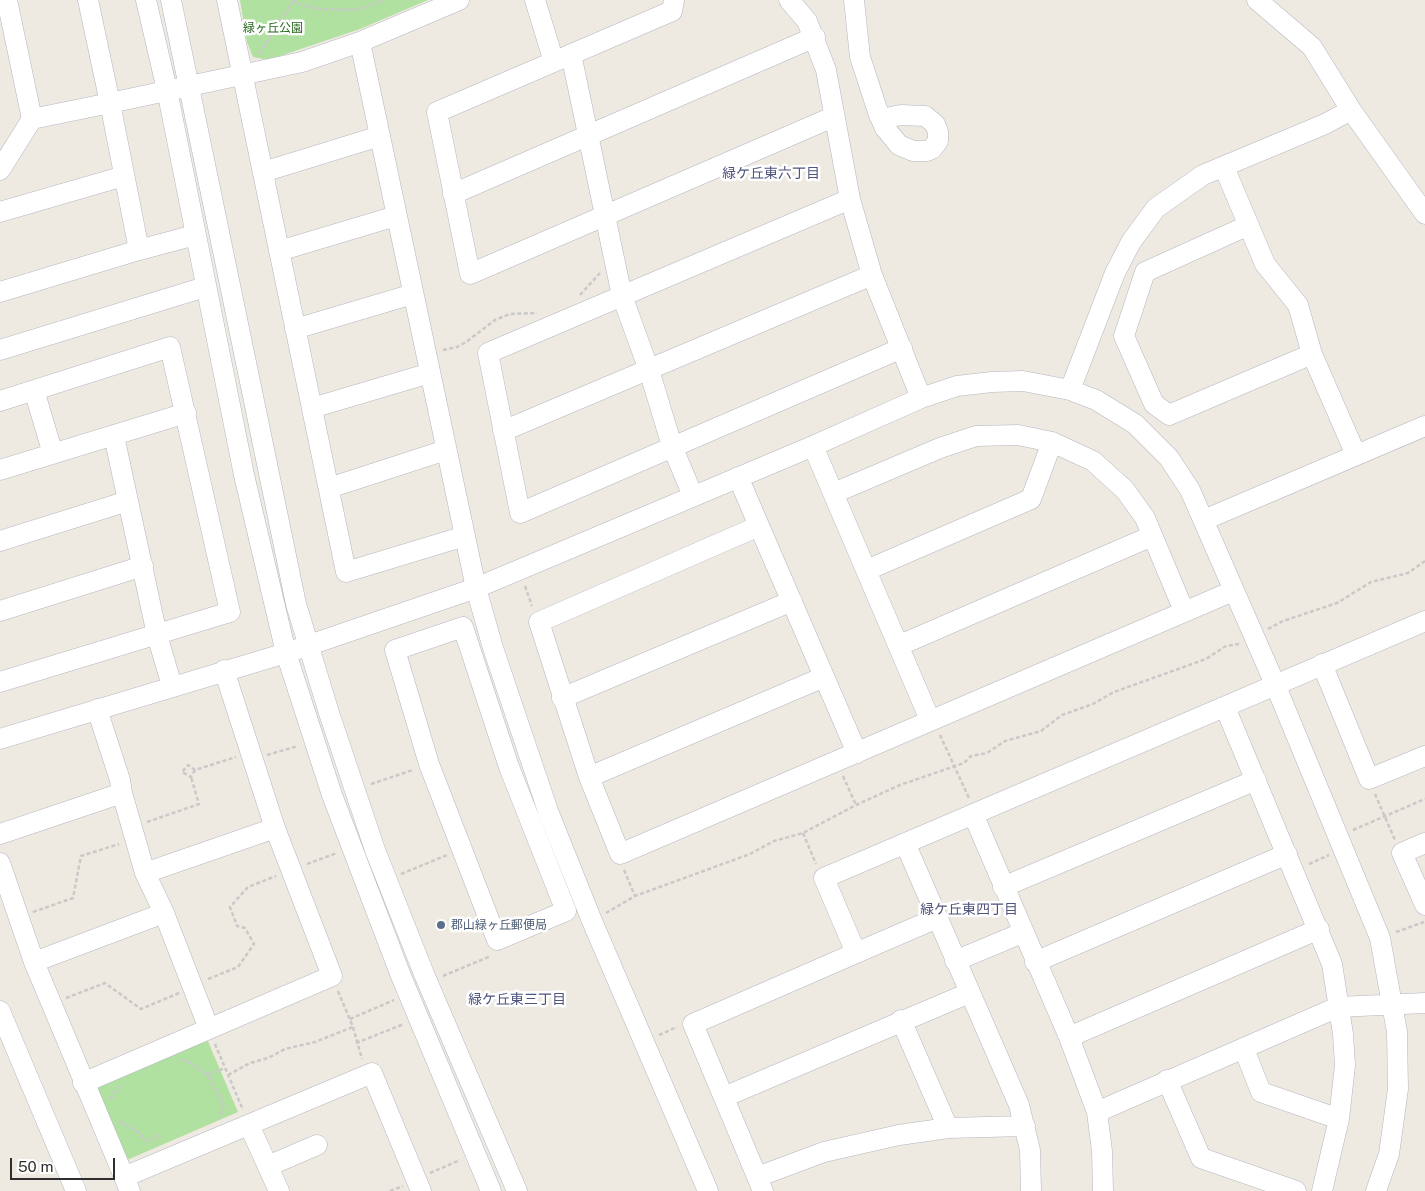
<!DOCTYPE html>
<meta charset="utf-8">
<style>
body{margin:0}
#map{position:relative;width:1425px;height:1191px;overflow:hidden;background:#eeeae1;font-family:"Public Sans",sans-serif}
canvas{display:block}
.scale{position:absolute;left:10px;top:1158px;width:105px;height:22px;box-sizing:border-box;border:2px solid #2e2e2e;border-top:0;padding-left:6px;font-size:15px;line-height:18px;white-space:nowrap;color:#2e2e2e;-webkit-text-stroke:4px #fff;paint-order:stroke}
</style>
<div id="map">
<canvas width="1425" height="1191"></canvas>
<div class="scale">50 m</div>
</div>
<script>
const context = document.querySelector('canvas').getContext('2d');
context.lineJoin = 'round';
function fillPath(path, color) { context.fillStyle = color; context.fill(path, 'evenodd'); }
const poly = rows => new Path2D(rows.map(r => 'M' + r).join(''));
function stroke(path, color, width, dash) { context.strokeStyle = color; context.lineWidth = width; context.lineCap = dash ? 'butt' : 'round'; context.setLineDash(dash || []); context.stroke(path); }
function write(font, color, halo, rows, align = 'center') {
  context.font = font + ' "Public Sans","Noto Sans JP",sans-serif'; context.lineWidth = 5; context.setLineDash([]); context.textBaseline = 'middle'; context.strokeStyle = halo; context.fillStyle = color; for (const [text, x, y, turn = 0] of rows) {
    context.save(); context.translate(x, y); context.rotate((+turn || 0) * Math.PI / 180); context.textAlign = isNaN(turn) ? turn : align; if (halo) context.strokeText(text, 0, 0); context.fillText(text, 0, 0); context.restore();
  }
}
const green = poly([
 [240,0,428,0,360,29,268,60,253,57,247,42],
 [207,1039,238,1112,127,1160,93,1090]
]);
const path = poly([
 [293,0,302,5,320,9,348,10,361,9,383,0],
 [259,54,294,0],
 [580,295,600,273],
 [443,350,457,347,466,342,495,320,510,314,537,313],
 [525,586,532,606],
 [1268,629,1283,621,1337,603,1371,582,1408,573,1425,561],
 [940,735,969,798],
 [267,755,298,746],
 [195,770,191,777,182,772,188,765,195,770,236,757],
 [843,776,856,805],
 [371,784,413,770],
 [1375,794,1395,840],
 [147,822,199,804,191,777],
 [1353,830,1425,799],
 [803,833,816,864],
 [307,864,337,853],
 [1309,864,1329,855],
 [624,870,635,896],
 [401,874,447,855],
 [33,912,73,898,81,856,119,844],
 [606,913,635,896,750,854,774,841,803,833,856,805,900,785,964,763,971,756,987,753,1005,741,1041,731,1062,715,1093,704,1114,692,1206,659,1226,646,1239,644],
 [1396,932,1424,922],
 [443,976,491,956],
 [208,979,238,967,254,944,245,928,237,926,230,907,248,887,276,876],
 [338,991,353,1027,362,1059],
 [66,998,105,983,141,1009,179,993],
 [350,1019,394,1000],
 [659,1035,677,1027],
 [356,1043,404,1024],
 [215,1044,243,1110],
 [181,1060,191,1063,207,1075,224,1104,219,1118],
 [207,1075,225,1068],
 [228,1075,250,1063,268,1058,285,1049,315,1042,353,1027],
 [110,1099,120,1086],
 [119,1121,137,1131,147,1141,161,1135],
 [430,1173,460,1160],
 [390,1191,403,1186]
]);
const minor = poly([
 [7,0,32,119],
 [146,0,167,90,244,475,286,653,332,795,401,976,491,1191],
 [171,0,296,604,329,713,375,850,424,974,517,1191],
 [227,0,346,572,465,536],
 [535,0,554,62],
 [674,0,672,11,437,112,470,274,833,117],
 [789,0,807,21,826,70,850,199,872,275,921,398],
 [854,0,860,57,879,115,881,119,885,128,899,145,913,151,927,151,932,149,938,141,938,132,935,124,925,116,901,115,881,119],
 [1257,0,1312,47,1351,110,1425,214],
 [360,42,476,588,493,648,548,811,592,921,708,1191],
 [571,54,622,296,649,370,672,446,693,496],
 [1224,167,1265,264,1298,305,1312,354,1356,455],
 [0,170,32,119,110,103,88,0],
 [263,172,380,136],
 [453,194,815,37],
 [850,199,488,353,520,513,902,348],
 [0,212,124,176],
 [1249,225,1145,272,1124,336,1154,404,1169,415,1312,354],
 [139,250,195,235],
 [279,251,396,216],
 [0,292,139,250,110,103,302,62,360,42,459,0],
 [295,329,413,294],
 [0,350,205,287],
 [34,390,53,454],
 [1070,390,1115,273,1131,242,1156,208,1203,175,1325,124,1351,110],
 [0,401,170,347,230,612,0,682],
 [312,408,430,373],
 [503,431,872,275],
 [114,436,157,635,172,686],
 [813,446,930,720],
 [0,470,186,413],
 [738,477,857,753],
 [329,488,446,450],
 [834,493,940,448,976,436,1018,435,1052,442,1093,461,1125,490,1145,518,1184,611],
 [1204,520,1425,426],
 [759,526,539,622,589,777,620,854,1233,591],
 [0,541,128,501],
 [867,570,1031,499,1052,442],
 [0,611,143,566],
 [463,627,509,767,566,911,497,940,429,764,395,650,463,627],
 [900,645,1152,536],
 [1322,664,1369,779,1425,756],
 [562,698,792,601],
 [1225,707,1332,964,1343,1034,1345,1065,1339,1119,1322,1191],
 [97,709,120,780,122,793,145,873,164,913,209,1029],
 [0,739,286,653,476,588,813,446,921,398,957,386,992,382,1023,381,1070,390,1096,400,1135,424,1169,458,1190,490,1275,684,1380,938,1397,1032,1398,1089,1389,1154,1376,1191],
 [589,777,824,677],
 [973,814,1069,1037,1097,1112,1102,1151,1103,1191],
 [0,834,122,793],
 [905,843,1019,1105,1030,1150,1031,1191],
 [1425,843,1402,853,1425,905],
 [0,863,34,962,130,1191],
 [145,873,275,828],
 [1003,887,1256,780],
 [856,953,937,918],
 [955,961,1022,933],
 [34,962,164,913],
 [1035,962,1287,854],
 [0,1011,76,1191],
 [901,1020,948,1128],
 [1069,1037,1319,929],
 [1244,1049,1261,1092,1339,1119],
 [1167,1080,1201,1158,1296,1191],
 [83,1083,332,976,275,828,224,670],
 [724,1097,969,993],
 [1097,1112,1338,1007,1425,1003],
 [249,1125,279,1191],
 [268,1166,317,1145],
 [124,1177,372,1073,421,1191],
 [757,1177,824,1152,899,1135,948,1128,1025,1126],
 [763,1191,693,1024,856,953,824,878,1425,621]
]);
const markers = [
 [441,925,5,"#5c6f8a"]
];
const parkNames = [
 ["緑ヶ丘公園",273,28]
];
const serviceNames = [
 ["郡山緑ヶ丘郵便局",451,925]
];
const neighbourhoodNames = [
 ["緑ケ丘東六丁目",771,174],
 ["緑ケ丘東四丁目",969,910],
 ["緑ケ丘東三丁目",517,1000]
];
fillPath(green, '#b0e1a1');
stroke(minor, '#b4b6c0', 21);
stroke(path, '#c9c9c9', 2.5, [4, 2.5]);
stroke(minor, '#fff', 20);
for (const [x, y, r, color] of markers) { const dot = new Path2D(); dot.arc(x, y, r, 0, 2 * Math.PI); context.fillStyle = color; context.fill(dot); stroke(dot, '#fff', 2); }
write('12px', '#27691f', '#fff', parkNames);
write('12px', '#4e5e75', '#fff', serviceNames, 'left');
write('14px', '#4f537d', '#fff', neighbourhoodNames);
</script>
